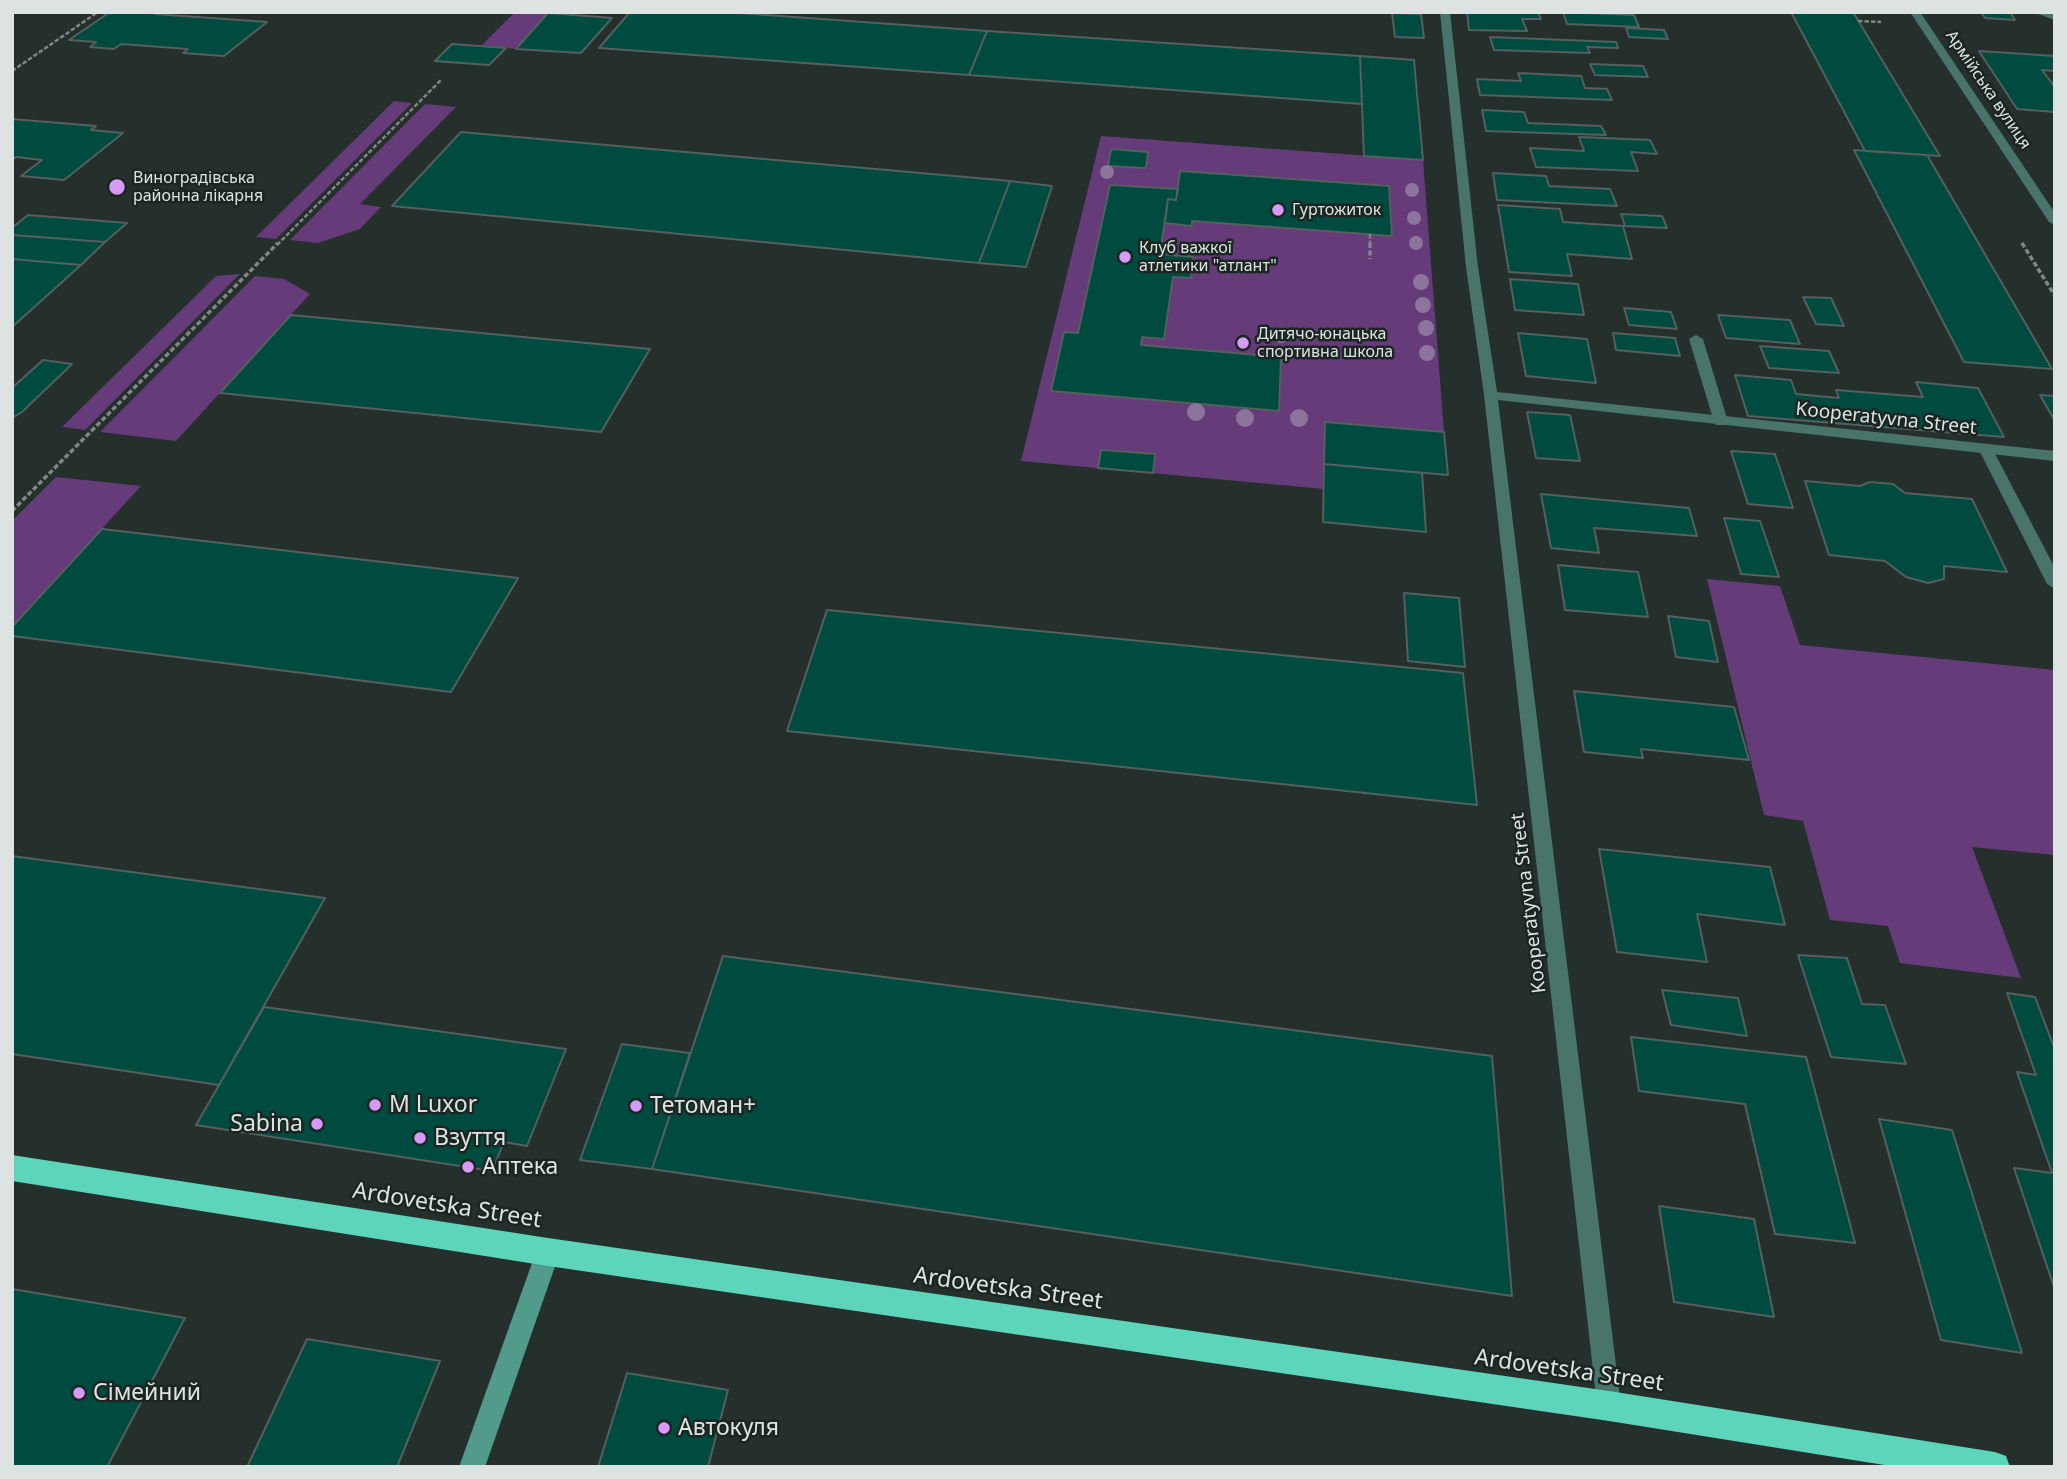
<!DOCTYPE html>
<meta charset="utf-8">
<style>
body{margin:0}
#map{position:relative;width:2067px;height:1479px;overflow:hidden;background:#25302d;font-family:"Noto Sans",sans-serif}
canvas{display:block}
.frame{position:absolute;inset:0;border:14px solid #dce3e1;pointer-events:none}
</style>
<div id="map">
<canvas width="2067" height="1479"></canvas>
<div class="frame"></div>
</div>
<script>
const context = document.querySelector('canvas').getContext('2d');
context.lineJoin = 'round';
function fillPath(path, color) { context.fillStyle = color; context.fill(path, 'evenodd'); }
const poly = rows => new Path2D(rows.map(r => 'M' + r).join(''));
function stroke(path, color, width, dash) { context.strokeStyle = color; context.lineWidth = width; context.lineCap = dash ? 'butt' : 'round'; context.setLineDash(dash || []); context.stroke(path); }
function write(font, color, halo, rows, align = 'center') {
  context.font = font + ' "Noto Sans",sans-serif'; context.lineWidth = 5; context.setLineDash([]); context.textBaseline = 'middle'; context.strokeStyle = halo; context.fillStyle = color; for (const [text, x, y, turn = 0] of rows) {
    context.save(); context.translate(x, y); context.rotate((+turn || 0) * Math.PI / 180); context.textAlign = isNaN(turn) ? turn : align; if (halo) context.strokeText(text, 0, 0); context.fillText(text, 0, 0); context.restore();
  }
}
const green = poly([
 [515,12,548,13,516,49,481,46],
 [394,101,412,103,276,239,256,237],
 [425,104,456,107,360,204,381,207,360,229,318,243,290,240],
 [1101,136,1423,160,1444,432,1325,422,1324,489,1021,461],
 [240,274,85,430,62,427,216,276],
 [255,276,284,279,310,294,176,441,100,432],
 [56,477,141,486,12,627,12,521],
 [1707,579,1780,586,1800,645,2055,670,2055,855,1972,847,2021,978,1900,963,1888,926,1830,920,1803,821,1764,815]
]);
const building = poly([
 [110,12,157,12,155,14,267,22,224,56,183,53,188,49,121,44,114,49,90,47,96,42,69,40,110,12],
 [630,12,725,12,987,31,969,75,599,48,630,12],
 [1467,12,1538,12,1541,19,1522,19,1527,31,1469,30,1467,12],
 [1563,12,1634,15,1639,27,1567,24,1563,12],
 [1791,12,1853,12,1940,156,1865,151,1791,12],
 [1981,12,2010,12,2015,20,1985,18,1981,12],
 [548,13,612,18,581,53,516,49,548,13],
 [1392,13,1421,14,1424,38,1395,37,1392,13],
 [1626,28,1664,30,1668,39,1629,37,1626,28],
 [987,31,1360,56,1362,104,969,75,987,31],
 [1490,37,1616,42,1618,48,1587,47,1590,53,1494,50,1490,37],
 [452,44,506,48,489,65,435,61,452,44],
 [1979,51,2055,56,2055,71,2042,70,2055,87,2055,112,2017,109,1979,51],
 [1360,56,1414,60,1423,160,1364,156,1360,56],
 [1590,64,1643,66,1648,77,1595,75,1590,64],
 [1518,73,1581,76,1585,88,1607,89,1612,100,1480,95,1477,79,1521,81,1518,73],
 [1482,110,1524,112,1528,123,1601,126,1606,135,1486,131,1482,110],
 [12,119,96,126,91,130,123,133,64,180,21,176,42,160,16,157,12,160,12,119],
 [461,132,1010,181,979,263,392,206,461,132],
 [1579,137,1650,140,1657,154,1631,152,1638,171,1536,167,1530,148,1584,151,1579,137],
 [1111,149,1148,152,1146,168,1108,166,1111,149],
 [1854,150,1927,155,2052,369,1964,362,1854,150],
 [1180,171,1389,186,1392,236,1192,221,1192,226,1165,223,1168,199,1176,200,1180,171],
 [1493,173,1546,176,1549,186,1610,189,1617,206,1497,200,1493,173],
 [1010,181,1052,186,1026,267,979,263,1010,181],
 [1110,185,1178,189,1176,200,1168,199,1160,254,1193,257,1191,278,1173,277,1164,339,1142,337,1141,345,1281,357,1279,411,1051,391,1064,332,1078,333,1110,185],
 [1498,205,1560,209,1563,222,1623,226,1632,259,1567,254,1572,276,1509,272,1498,205],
 [1621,214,1662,216,1667,228,1625,226,1621,214],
 [28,215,127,223,105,242,12,235,12,228,28,215],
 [12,235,105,242,81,265,12,259,12,235],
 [12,259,81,265,12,327,12,259],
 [1510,279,1578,284,1584,315,1515,310,1510,279],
 [1803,297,1831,298,1844,326,1816,324,1803,297],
 [1624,308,1671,312,1677,329,1629,325,1624,308],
 [291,315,650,349,601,432,220,393,291,315],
 [1718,315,1790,320,1800,344,1726,338,1718,315],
 [1518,333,1587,339,1596,383,1526,376,1518,333],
 [1613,333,1675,338,1680,356,1616,350,1613,333],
 [1760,346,1829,351,1839,373,1769,368,1760,346],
 [43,360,72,364,22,412,12,418,12,388,43,360],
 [1735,375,1791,380,1796,394,1839,398,1836,390,1923,397,1916,382,1978,388,2004,437,1748,416,1735,375],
 [2040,395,2055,396,2055,421,2040,395],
 [1527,412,1570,415,1580,461,1536,458,1527,412],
 [1325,422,1444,432,1448,475,1324,464,1325,422],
 [1101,450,1155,454,1153,473,1098,468,1101,450],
 [1731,451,1775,454,1793,508,1748,504,1731,451],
 [1324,464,1422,473,1426,532,1323,522,1324,464],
 [1805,481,1860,486,1870,482,1893,484,1905,493,1972,499,2007,572,1944,566,1944,579,1928,583,1906,577,1885,561,1829,555,1805,481],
 [1541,494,1689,508,1697,536,1594,528,1599,553,1551,548,1541,494],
 [1724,518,1760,521,1779,577,1741,574,1724,518],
 [102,529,518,578,451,692,12,636,12,627,102,529],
 [1558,565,1638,572,1648,617,1565,610,1558,565],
 [1404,593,1459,598,1465,667,1408,661,1404,593],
 [827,610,1463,673,1477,805,787,731,827,610],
 [1668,616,1709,621,1718,662,1676,657,1668,616],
 [1574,691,1734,707,1749,760,1641,749,1643,758,1584,752,1574,691],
 [1599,849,1770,867,1785,925,1697,914,1707,962,1617,952,1599,849],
 [12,856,325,898,219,1085,12,1054,12,856],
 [1798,955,1847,958,1862,1004,1885,1005,1906,1064,1831,1057,1798,955],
 [723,956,1492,1056,1512,1296,652,1169,723,956],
 [1662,990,1738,998,1747,1036,1671,1025,1662,990],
 [2007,993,2035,997,2055,1050,2055,1290,2014,1168,2052,1173,2017,1072,2036,1075,2007,993],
 [264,1007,566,1049,527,1146,504,1142,492,1171,196,1125,264,1007],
 [1631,1037,1806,1057,1855,1243,1775,1234,1745,1104,1639,1091,1631,1037],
 [622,1044,690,1053,652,1169,580,1160,622,1044],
 [1879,1119,1952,1130,2022,1353,1941,1340,1879,1119],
 [1659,1206,1754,1219,1774,1317,1674,1302,1659,1206],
 [12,1289,185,1318,107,1467,12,1467,12,1289],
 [307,1339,440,1361,397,1467,247,1467,307,1339],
 [627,1373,728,1390,708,1467,598,1467,627,1373]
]);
const pathFar1 = poly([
 [1858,21,1881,22],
 [12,71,98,12],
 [1370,234,1370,245],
 [2022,243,2023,245],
 [277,245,441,80]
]);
const path = poly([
 [1370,243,1370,259],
 [2022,243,2055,296],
 [12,511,278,243]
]);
const lane = poly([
 [2036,12,2055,14,2055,20,2038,14,2036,12],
 [1696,335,1703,339,1728,422,1726,425,1716,425,1714,422,1689,339,1696,335],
 [1986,445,1993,450,2055,568,2055,589,2047,584,1979,450,1986,445]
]);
const street = poly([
 [1440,12,1450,12,1478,267,1497,392,2055,451,2055,461,1498,400,1621,1406,1618,1415,1609,1418,1600,1415,1597,1406,1484,395,1466,267,1440,12],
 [1910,12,1920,12,2055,213,2055,225,2049,222,1910,12]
]);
const secondary = poly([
 [548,1240,556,1244,560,1252,485,1467,459,1467,536,1252,540,1244,548,1240]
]);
const highway = poly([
 [12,1155,548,1238,1609,1391,1995,1452,2006,1456,2010,1467,1897,1467,1609,1421,548,1266,12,1181,12,1155]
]);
const trees = [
 [1107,172,7],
 [1412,190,7],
 [1414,218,7],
 [1416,243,7],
 [1421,282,8],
 [1423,305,8],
 [1426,328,8],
 [1281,335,8],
 [1427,353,8],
 [1196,412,9],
 [1245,418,9],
 [1299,418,9]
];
const markers = [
 [117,187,9,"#d89af8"],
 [1278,210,7,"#d89af8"],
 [1125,257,7,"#d89af8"],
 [1243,343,7,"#d89af8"],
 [375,1105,7,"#d89af8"],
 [636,1106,7,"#d89af8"],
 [317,1124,7,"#d89af8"],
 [420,1138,7,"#d89af8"],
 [468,1167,7,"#d89af8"],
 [79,1393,7,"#d89af8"],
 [664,1428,7,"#d89af8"]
];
const farStreetnames = [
 ["Армійська вулиця",1988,90,56]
];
const farPoinames = [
 ["Виноградівська",133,178],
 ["районна лікарня",133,196],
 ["Гуртожиток",1292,210],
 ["Клуб важкої",1139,248],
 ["атлетики \"атлант\"",1139,266],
 ["Дитячо-юнацька",1257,334],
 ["спортивна школа",1257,352]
];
const streetNames = [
 ["Kooperatyvna Street",1886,419,6],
 ["Kooperatyvna Street",1529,903,-97]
];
const nearPoinames = [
 ["M Luxor",389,1105],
 ["Тетоман+",650,1106],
 ["Sabina",303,1124,"right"],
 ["Взуття",434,1138],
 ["Аптека",482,1167],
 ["Сімейний",93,1393],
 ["Автокуля",678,1428]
];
const nearStreetnames = [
 ["Ardovetska Street",447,1206,9],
 ["Ardovetska Street",1008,1289,8],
 ["Ardovetska Street",1569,1371,8]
];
fillPath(green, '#653b7a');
fillPath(building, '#004b3f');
stroke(building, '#53605d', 2);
stroke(pathFar1, '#7e8785', 2.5, [4.5, 2]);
stroke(path, '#7e8785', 3.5, [5, 2.5]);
fillPath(lane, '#487469');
fillPath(street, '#487469');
fillPath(secondary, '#529b8a');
fillPath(highway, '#5cd5ba');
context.fillStyle = '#8b759d';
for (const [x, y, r] of trees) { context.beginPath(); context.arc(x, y, r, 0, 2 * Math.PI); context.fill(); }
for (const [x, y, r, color] of markers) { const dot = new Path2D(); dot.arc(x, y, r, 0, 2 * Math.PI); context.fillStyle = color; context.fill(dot); stroke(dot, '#1b2623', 2.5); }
write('16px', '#dce3e1', '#1b2623', farStreetnames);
write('16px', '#dce3e1', '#1b2623', farPoinames, 'left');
write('19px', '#dce3e1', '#1b2623', streetNames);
write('23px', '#dce3e1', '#1b2623', nearPoinames, 'left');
write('23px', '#dce3e1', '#1b2623', nearStreetnames);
</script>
